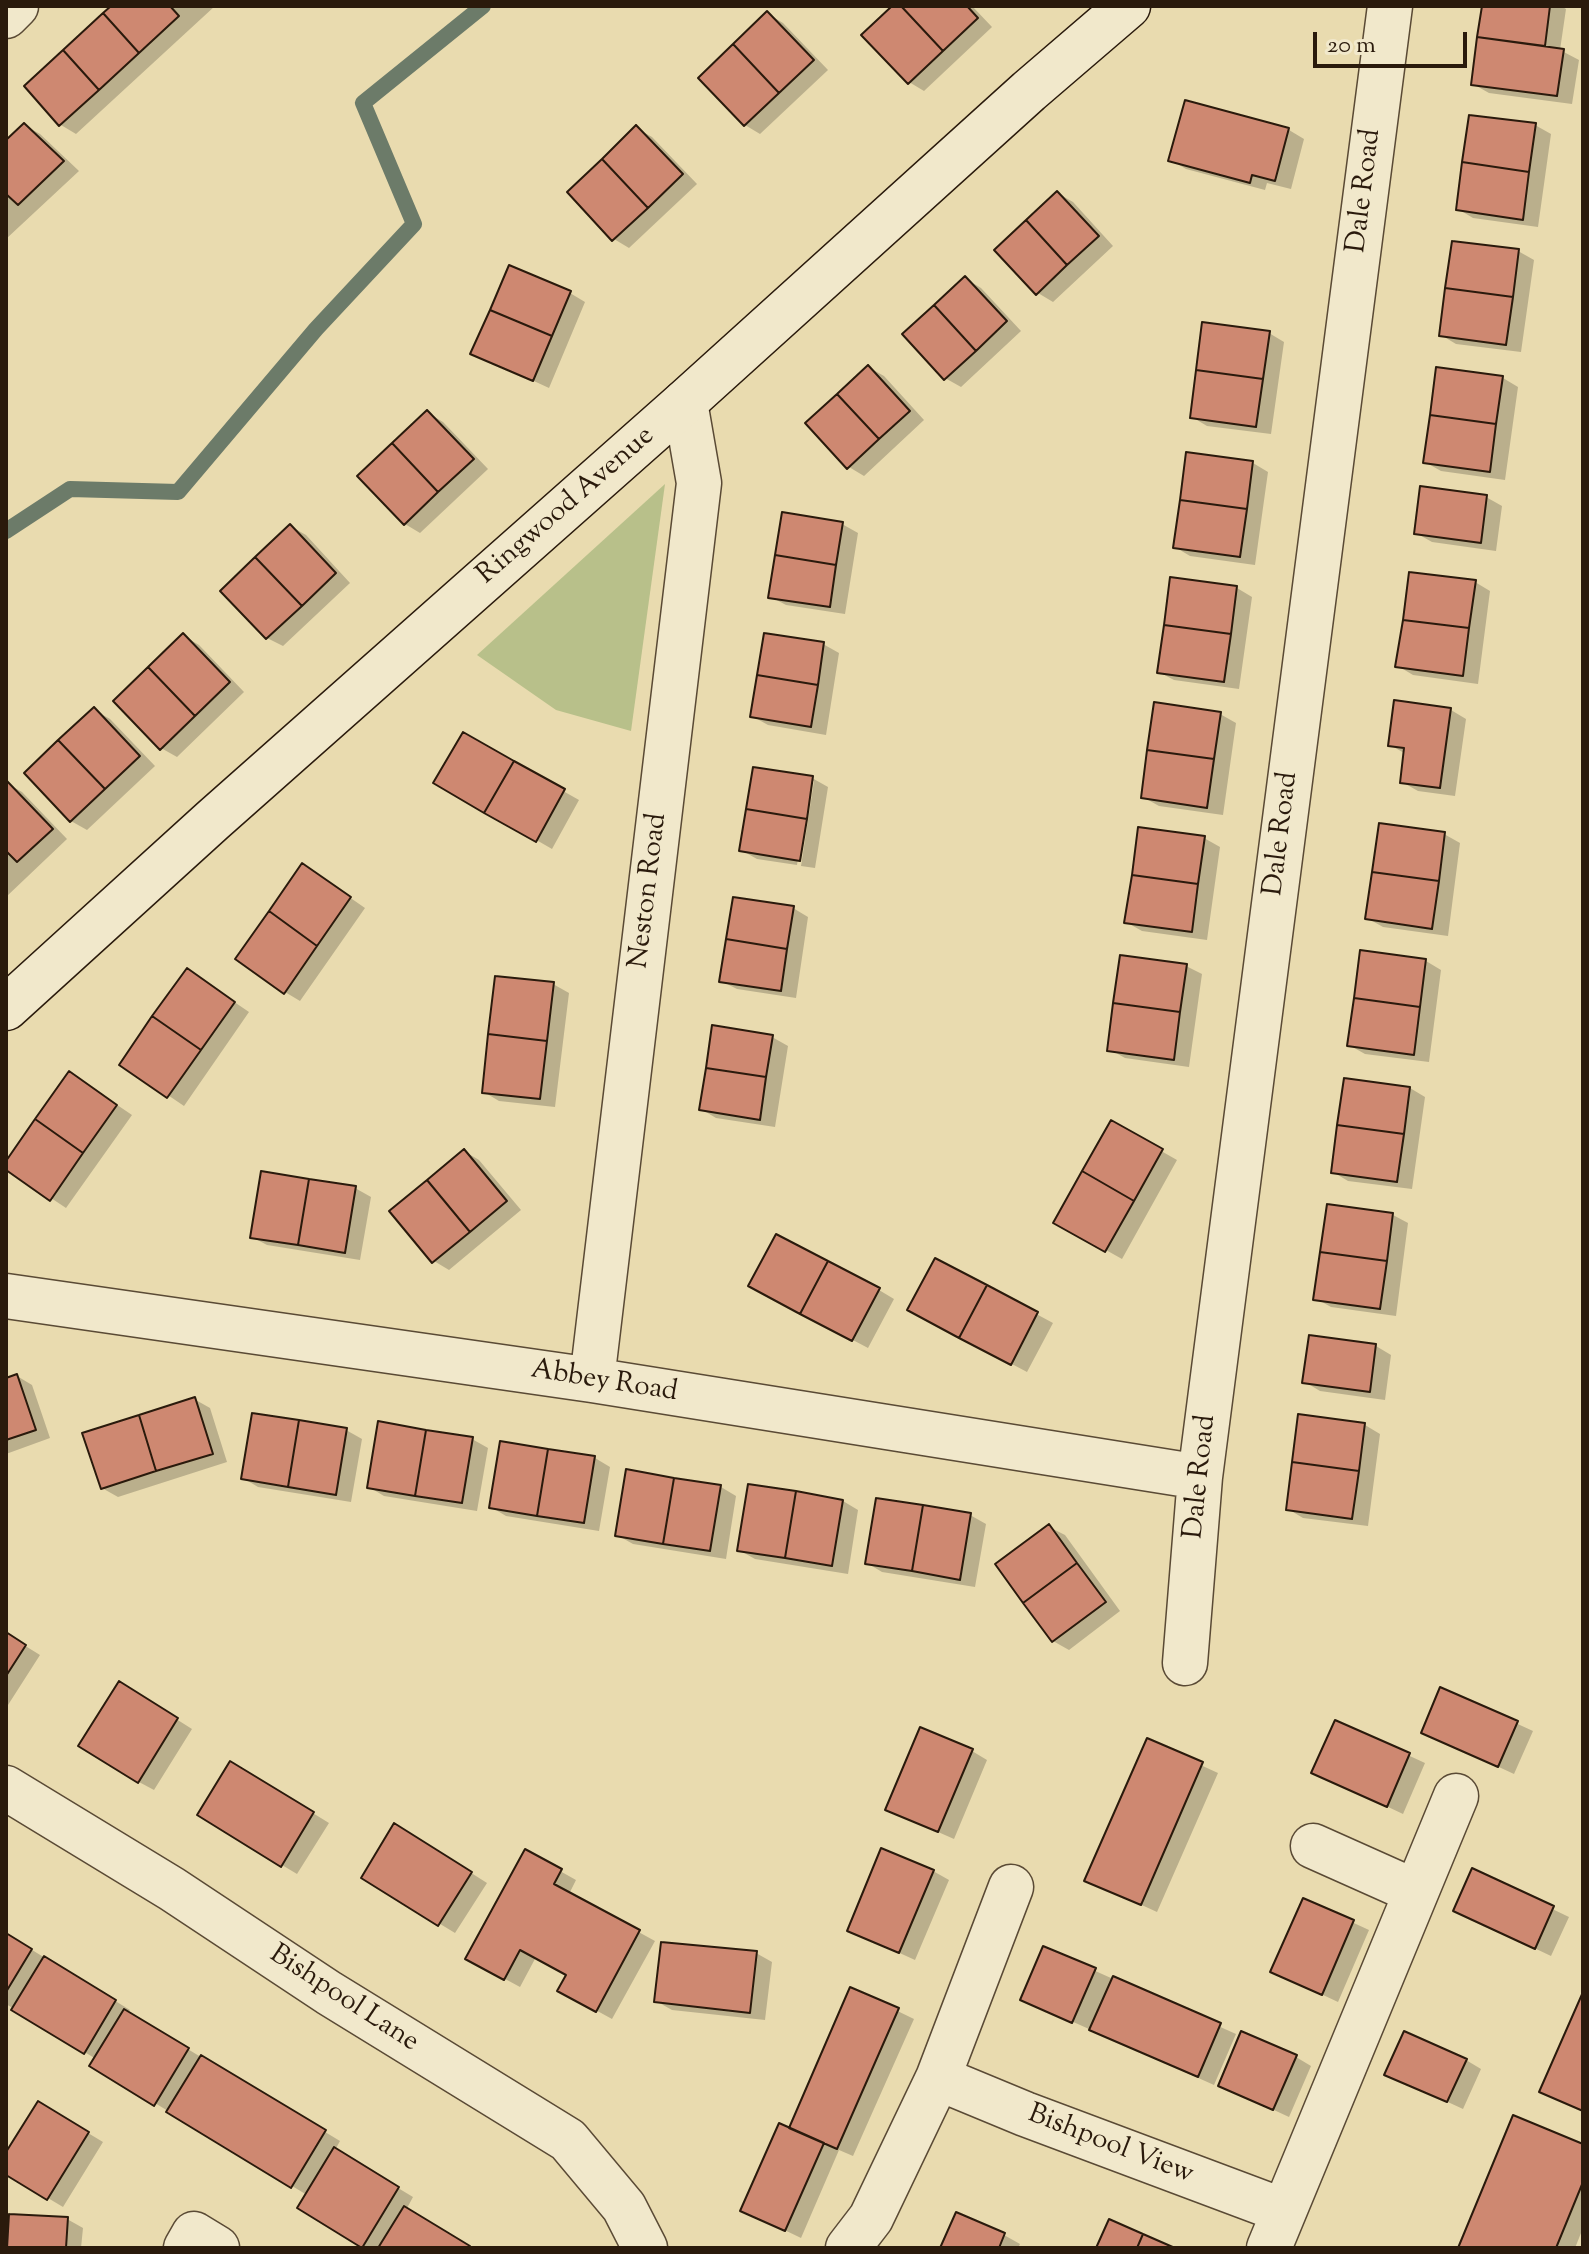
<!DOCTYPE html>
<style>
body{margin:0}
#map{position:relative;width:1589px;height:2254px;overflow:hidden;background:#e9dbaf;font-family:"Sorts Mill Goudy",serif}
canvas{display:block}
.frame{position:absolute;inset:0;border:8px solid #2a1a0c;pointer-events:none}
.scale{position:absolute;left:1313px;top:32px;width:154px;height:36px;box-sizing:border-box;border:4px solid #2a1a0c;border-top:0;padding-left:10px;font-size:24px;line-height:28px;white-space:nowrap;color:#2a1a0c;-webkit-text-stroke:6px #f1e8cb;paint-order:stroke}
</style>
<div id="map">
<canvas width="1589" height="2254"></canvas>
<div class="frame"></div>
<div class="scale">20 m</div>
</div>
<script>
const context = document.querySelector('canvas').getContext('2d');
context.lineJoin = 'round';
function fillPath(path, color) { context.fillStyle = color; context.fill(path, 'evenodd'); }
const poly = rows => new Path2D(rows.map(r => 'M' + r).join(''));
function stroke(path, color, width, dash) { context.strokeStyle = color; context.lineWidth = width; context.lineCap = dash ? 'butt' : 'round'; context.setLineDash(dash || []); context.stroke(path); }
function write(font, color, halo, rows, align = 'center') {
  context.font = font + ' "Sorts Mill Goudy",serif'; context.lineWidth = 6; context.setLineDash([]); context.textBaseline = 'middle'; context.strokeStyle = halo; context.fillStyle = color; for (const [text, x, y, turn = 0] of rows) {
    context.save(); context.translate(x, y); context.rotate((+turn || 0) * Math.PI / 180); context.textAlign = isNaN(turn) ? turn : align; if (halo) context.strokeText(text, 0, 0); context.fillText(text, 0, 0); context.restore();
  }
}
const green = poly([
 [665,484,631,731,556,710,477,655]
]);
const shadow = poly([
 [114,6,215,6,76,134,61,125,26,86],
 [895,6,972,6,992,27,924,91,909,82],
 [1484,6,1561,6,1566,9,1560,50,1579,60,1572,104,1489,93,1473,84],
 [768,14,783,23,828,70,760,134,745,125],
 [1186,103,1289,130,1304,139,1291,189,1267,183,1265,190,1186,169,1171,160],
 [24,125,40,134,79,171,6,239,6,143],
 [1535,125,1551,134,1538,227,1473,218,1458,209],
 [636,128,652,137,697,184,629,248,614,239],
 [1057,193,1073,202,1113,246,1053,302,1038,293],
 [1518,251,1534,260,1521,352,1456,344,1441,335],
 [966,279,981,288,1021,331,961,387,945,378],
 [570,293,585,302,549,388,473,353],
 [1269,333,1284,342,1271,434,1207,426,1192,417],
 [868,367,884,376,924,420,864,476,849,467],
 [1438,369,1503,378,1518,387,1505,480,1441,471,1425,462],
 [428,413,443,422,488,469,420,533,405,524],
 [1188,454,1253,463,1268,472,1255,565,1190,556,1175,547],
 [1486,497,1502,506,1496,551,1432,542,1416,533],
 [842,524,858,533,845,614,786,605,771,597],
 [290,526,306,535,350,583,283,646,267,638],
 [1172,579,1237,588,1252,597,1239,689,1174,680,1159,672],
 [1475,582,1490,591,1478,684,1413,675,1398,666],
 [184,636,199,645,244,692,177,757,161,748],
 [823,644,839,653,826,735,768,725,752,716],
 [94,710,110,719,155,766,87,830,71,821,26,774],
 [1451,710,1466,719,1455,796,1418,791,1402,782,1406,754,1390,745],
 [1220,714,1236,723,1223,815,1159,806,1143,797],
 [464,735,579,800,552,849,436,782],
 [812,778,828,787,815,868,801,866,814,781,810,781,797,865,757,859,741,850],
 [6,783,22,792,67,839,6,897],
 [1444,834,1460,843,1448,936,1383,927,1367,918],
 [1204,838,1220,847,1207,940,1142,931,1126,922],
 [303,865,365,908,300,1001,285,992],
 [793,908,808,917,796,998,737,989,721,981],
 [1426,961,1441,970,1429,1062,1365,1054,1349,1045],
 [1186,966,1202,974,1189,1067,1125,1058,1109,1049],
 [202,980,249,1012,184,1106,122,1064],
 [553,984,569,993,555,1107,499,1101,484,1092],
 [772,1037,788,1046,775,1127,716,1118,701,1109],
 [70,1073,132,1115,66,1208,6,1168,6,1164],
 [1410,1088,1425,1097,1412,1189,1348,1181,1333,1172],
 [1112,1123,1177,1160,1122,1259,1056,1222],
 [464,1151,479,1160,521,1210,449,1270,434,1261],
 [355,1188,371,1197,360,1260,267,1245,252,1237],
 [1393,1215,1408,1223,1396,1316,1331,1307,1315,1298],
 [936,1260,1053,1323,1027,1372,925,1318],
 [879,1290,894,1299,868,1348,766,1294],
 [1376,1346,1391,1355,1385,1400,1320,1391,1305,1382],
 [17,1376,32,1385,50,1438,6,1454,6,1380],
 [194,1399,210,1408,227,1462,118,1497,102,1488],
 [1300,1416,1365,1425,1380,1434,1368,1526,1303,1518,1288,1509],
 [346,1430,362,1439,351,1502,258,1487,243,1478],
 [472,1439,488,1448,477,1511,384,1496,369,1487],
 [501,1444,595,1458,610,1467,599,1531,506,1516,491,1507],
 [628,1472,721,1487,736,1496,726,1559,633,1544,617,1535],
 [843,1501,858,1510,848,1574,755,1559,739,1550],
 [970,1515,986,1524,975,1587,882,1572,867,1563],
 [1049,1527,1065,1535,1120,1611,1069,1650,1053,1641],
 [6,1634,40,1655,8,1705,6,1704],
 [1441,1689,1533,1731,1514,1774,1423,1732],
 [135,1693,192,1729,154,1790,139,1782],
 [1336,1722,1425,1763,1403,1814,1314,1772],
 [1148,1741,1218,1773,1157,1912,1087,1880],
 [972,1751,987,1760,954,1839,888,1810],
 [246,1772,329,1823,297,1874,282,1865],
 [410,1834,487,1883,455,1933,363,1877],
 [526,1852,576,1880,569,1894,655,1941,612,2019,559,1990,569,1974,536,1957,520,1987,483,1967],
 [933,1871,949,1880,915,1960,849,1930],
 [1473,1871,1569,1917,1551,1956,1456,1911],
 [1304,1900,1369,1930,1338,2002,1272,1971],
 [6,1934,130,2010,128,2013,340,2141,335,2150,413,2197,406,2210,470,2248,366,2248,300,2208,307,2195,92,2065,96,2059,6,2004],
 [1044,1948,1236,2034,1214,2085,1022,1999],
 [756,1953,772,1962,765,2020,672,2010,656,2001],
 [852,1989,914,2019,853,2156,839,2150,801,2238,743,2210,791,2131],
 [1296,2057,1311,2066,1289,2117,1220,2085],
 [1466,2060,1481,2069,1463,2109,1387,2074],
 [38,2103,103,2142,63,2207,6,2173,6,2156],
 [1583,2146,1583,2228,1575,2248,1460,2248],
 [957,2215,1004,2235,1020,2244,1018,2248,943,2248],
 [67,2219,83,2228,81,2248,9,2248]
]);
const stream = poly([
 [6,531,70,489,178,492,316,329,414,224,363,103,483,6]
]);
const building = poly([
 [111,6,170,6,179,16,139,53,103,13,111,6],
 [892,6,901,6,943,51,908,84,861,35,892,6],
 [901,6,967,6,978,18,943,51,901,6],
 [1482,6,1550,6,1545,46,1477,37,1482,6],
 [767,11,814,60,779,93,733,44,767,11],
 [103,13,139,53,99,90,63,50,103,13],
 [1477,37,1564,49,1557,96,1471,85,1477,37],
 [733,44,779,93,744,126,698,78,733,44],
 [63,50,99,90,59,126,24,86,63,50],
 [1185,100,1289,128,1275,181,1252,175,1250,183,1168,161,1185,100],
 [1469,115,1536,123,1529,172,1462,162,1469,115],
 [24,123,64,161,18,205,6,194,6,140,24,123],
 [636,125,683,174,648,208,602,159,636,125],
 [602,159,648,208,612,241,567,192,602,159],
 [1462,162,1529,172,1523,220,1456,210,1462,162],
 [1057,191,1099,236,1067,265,1026,220,1057,191],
 [1026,220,1067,265,1036,295,994,250,1026,220],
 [1452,241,1519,249,1513,297,1445,288,1452,241],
 [509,265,571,291,552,336,490,310,509,265],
 [965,276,1007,321,976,351,934,305,965,276],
 [1445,288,1513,297,1506,345,1439,336,1445,288],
 [934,305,976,351,944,380,902,334,934,305],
 [490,310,552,336,533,381,470,354,490,310],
 [1202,322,1270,331,1263,379,1196,370,1202,322],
 [868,365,910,411,879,439,837,394,868,365],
 [1436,367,1503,376,1496,424,1430,415,1436,367],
 [1196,370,1263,379,1256,427,1190,418,1196,370],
 [837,394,879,439,847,469,805,423,837,394],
 [427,410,474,459,438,492,392,443,427,410],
 [1430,415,1496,424,1490,472,1423,463,1430,415],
 [392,443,438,492,404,525,357,476,392,443],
 [1186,452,1253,461,1247,509,1180,500,1186,452],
 [1420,486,1487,495,1481,543,1414,534,1420,486],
 [1180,500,1247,509,1240,557,1173,548,1180,500],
 [782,512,843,522,836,565,775,555,782,512],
 [290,524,336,573,302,606,255,557,290,524],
 [775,555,836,565,830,607,768,598,775,555],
 [255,557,302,606,266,639,220,591,255,557],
 [1409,572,1476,580,1469,628,1403,620,1409,572],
 [1170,577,1237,586,1231,634,1164,625,1170,577],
 [1403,620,1469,628,1463,676,1395,667,1403,620],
 [1164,625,1231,634,1224,682,1157,673,1164,625],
 [183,633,230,682,195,716,148,667,183,633],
 [764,633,824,642,818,685,757,675,764,633],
 [148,667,195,716,160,750,113,701,148,667],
 [757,675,818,685,811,727,750,717,757,675],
 [1394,700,1451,708,1440,788,1400,783,1404,748,1388,746,1394,700],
 [1154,702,1221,712,1214,759,1147,750,1154,702],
 [94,707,140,756,105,789,58,740,94,707],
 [463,732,514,761,484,813,433,783,463,732],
 [58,740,105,789,70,822,24,773,58,740],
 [1147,750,1214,759,1207,808,1141,798,1147,750],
 [514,761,565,789,536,842,484,813,514,761],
 [753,767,813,776,807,819,746,809,753,767],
 [6,780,53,829,17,862,6,851,6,780],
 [746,809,807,819,800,861,739,851,746,809],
 [1379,823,1445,832,1439,881,1372,872,1379,823],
 [1138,827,1205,836,1198,884,1132,875,1138,827],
 [302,863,351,897,317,946,269,911,302,863],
 [1372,872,1439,881,1432,929,1365,919,1372,872],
 [1132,875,1198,884,1192,932,1124,923,1132,875],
 [733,897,794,906,787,949,726,939,733,897],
 [269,911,317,946,284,994,235,959,269,911],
 [726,939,787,949,781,991,719,982,726,939],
 [1360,950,1426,959,1420,1007,1354,998,1360,950],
 [1120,955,1187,964,1180,1012,1113,1003,1120,955],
 [187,968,235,1002,201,1050,152,1016,187,968],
 [495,976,554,982,547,1041,488,1034,495,976],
 [1354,998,1420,1007,1414,1055,1347,1046,1354,998],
 [1113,1003,1180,1012,1174,1060,1107,1051,1113,1003],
 [152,1016,201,1050,167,1098,119,1065,152,1016],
 [712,1025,773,1035,766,1077,706,1068,712,1025],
 [488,1034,547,1041,540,1099,482,1093,488,1034],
 [706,1068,766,1077,760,1120,699,1110,706,1068],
 [69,1071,117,1105,83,1153,35,1119,69,1071],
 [1344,1078,1410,1087,1404,1134,1337,1125,1344,1078],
 [35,1119,83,1153,50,1201,6,1170,6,1161,35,1119],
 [1111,1120,1163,1149,1134,1201,1082,1171,1111,1120],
 [1337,1125,1404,1134,1397,1182,1331,1173,1337,1125],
 [464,1149,507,1201,470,1232,427,1180,464,1149],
 [261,1171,309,1179,298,1245,250,1238,261,1171],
 [1082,1171,1134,1201,1105,1252,1053,1223,1082,1171],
 [309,1179,356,1186,345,1253,298,1245,309,1179],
 [427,1180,470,1232,432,1263,389,1211,427,1180],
 [1327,1204,1393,1213,1387,1261,1320,1252,1327,1204],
 [776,1234,828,1261,800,1314,748,1286,776,1234],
 [1320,1252,1387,1261,1380,1309,1313,1300,1320,1252],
 [935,1258,987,1285,959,1338,907,1310,935,1258],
 [828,1261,880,1288,852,1341,800,1314,828,1261],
 [987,1285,1038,1312,1011,1365,959,1338,987,1285],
 [1309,1335,1376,1344,1370,1392,1302,1383,1309,1335],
 [17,1374,36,1430,6,1440,6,1378,17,1374],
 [195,1397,213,1454,156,1471,139,1415,195,1397],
 [252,1413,299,1420,288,1487,241,1479,252,1413],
 [1298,1414,1365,1423,1359,1471,1292,1462,1298,1414],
 [139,1415,156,1471,101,1489,82,1433,139,1415],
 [299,1420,347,1428,336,1495,288,1487,299,1420],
 [378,1421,426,1430,415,1496,367,1488,378,1421],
 [426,1430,473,1437,462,1503,415,1496,426,1430],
 [500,1441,548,1449,537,1516,489,1508,500,1441],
 [548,1449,595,1456,584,1523,537,1516,548,1449],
 [1292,1462,1359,1471,1352,1519,1286,1510,1292,1462],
 [626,1469,674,1478,663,1544,615,1536,626,1469],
 [674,1478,721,1485,710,1551,663,1544,674,1478],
 [748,1484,796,1491,785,1558,737,1551,748,1484],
 [796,1491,843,1500,832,1566,785,1558,796,1491],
 [876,1498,923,1505,912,1571,865,1564,876,1498],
 [923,1505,971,1513,960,1580,912,1571,923,1505],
 [1049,1524,1077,1563,1023,1603,995,1564,1049,1524],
 [1077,1563,1106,1602,1052,1642,1023,1603,1077,1563],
 [6,1632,26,1645,6,1676,6,1632],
 [119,1681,178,1718,138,1783,78,1746,119,1681],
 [1440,1687,1518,1721,1498,1767,1421,1733,1440,1687],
 [1335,1720,1410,1753,1387,1807,1311,1773,1335,1720],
 [920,1727,973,1749,938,1832,885,1810,920,1727],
 [1147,1738,1203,1762,1141,1905,1084,1881,1147,1738],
 [230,1761,314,1812,281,1867,197,1815,230,1761],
 [394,1823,472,1872,438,1926,361,1878,394,1823],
 [881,1848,934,1870,899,1953,847,1931,881,1848],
 [525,1849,562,1869,554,1884,640,1930,596,2012,557,1991,566,1975,520,1950,504,1980,465,1959,525,1849],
 [1472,1868,1554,1906,1535,1949,1453,1911,1472,1868],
 [1303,1898,1354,1920,1322,1995,1270,1972,1303,1898],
 [6,1933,32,1949,6,1992,6,1933],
 [661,1942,757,1951,750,2013,654,2002,661,1942],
 [1043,1946,1096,1968,1072,2023,1020,2000,1043,1946],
 [44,1956,116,2000,84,2054,11,2010,44,1956],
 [1113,1976,1221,2023,1198,2077,1089,2030,1113,1976],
 [850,1987,899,2008,837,2149,789,2128,850,1987],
 [1583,1992,1583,2111,1539,2092,1583,1992],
 [124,2009,189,2048,154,2106,89,2066,124,2009],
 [1241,2031,1297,2055,1273,2110,1218,2086,1241,2031],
 [1404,2031,1467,2059,1447,2102,1384,2075,1404,2031],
 [201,2055,326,2130,291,2188,166,2112,201,2055],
 [38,2101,89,2132,47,2200,6,2175,6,2152,38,2101],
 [1513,2115,1583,2144,1583,2182,1556,2248,1458,2248,1513,2115],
 [779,2123,824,2143,785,2231,740,2211,779,2123],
 [334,2147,399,2187,362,2248,297,2208,334,2147],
 [404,2206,470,2246,469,2248,378,2248,404,2206],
 [956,2212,1005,2233,999,2248,940,2248,956,2212],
 [9,2214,68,2217,66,2248,7,2248,9,2214],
 [1109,2219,1143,2234,1137,2248,1096,2248,1109,2219],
 [1143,2234,1175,2248,1137,2248,1143,2234]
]);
const street = poly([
 [6,16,16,6],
 [6,1296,592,1380,1200,1477],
 [592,1380,699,483,685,402],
 [1185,1663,1200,1477,1390,6],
 [6,1788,172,1889,329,1993,568,2140,624,2207,645,2248],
 [1313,1846,1416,1892],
 [938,2078,1025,2114,1284,2211],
 [186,2248,194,2234,217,2248],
 [848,2248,871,2218,938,2078,1011,1887],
 [1269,2248,1456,1796]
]);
const secondary = poly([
 [6,1008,213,820,685,402,1029,91,1128,6]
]);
const streetNames = [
 ["Dale Road",1366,191,-83],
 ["Ringwood Avenue",567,507,-41],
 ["Dale Road",1283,834,-83],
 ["Neston Road",650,891,-83],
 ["Abbey Road",604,1383,9],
 ["Dale Road",1202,1477,-84],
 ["Bishpool Lane",343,2000,33],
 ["Bishpool View",1110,2146,21]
];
fillPath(green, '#b8c08a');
fillPath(shadow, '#0003');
stroke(stream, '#6c7b69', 16);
fillPath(building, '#ce8871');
stroke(building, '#2a1a0c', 2);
stroke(street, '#5a4a35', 47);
stroke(secondary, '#2a1a0c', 47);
stroke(street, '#f1e8cb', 44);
stroke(secondary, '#f1e8cb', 44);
write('28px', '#2a1a0c', '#f1e8cb', streetNames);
</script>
